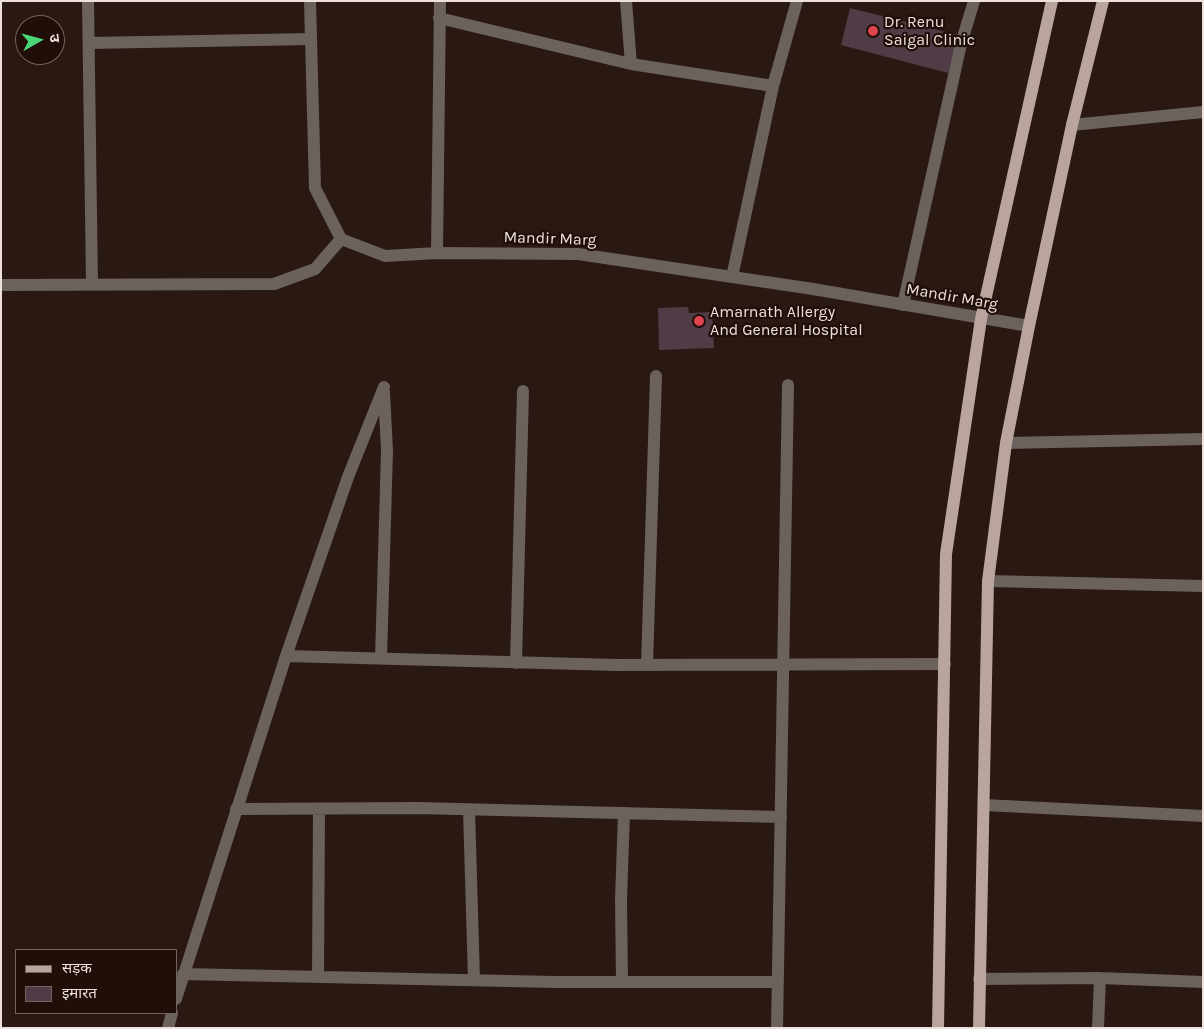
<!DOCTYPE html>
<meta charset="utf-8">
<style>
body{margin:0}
#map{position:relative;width:1204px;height:1029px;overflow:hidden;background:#2a1812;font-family:Karla,"Noto Sans Devanagari",sans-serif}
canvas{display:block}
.frame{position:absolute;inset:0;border:2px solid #eee1dc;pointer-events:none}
.legend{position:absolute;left:15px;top:949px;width:162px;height:65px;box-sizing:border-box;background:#200f09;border:1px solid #72635d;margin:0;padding:6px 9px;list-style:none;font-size:15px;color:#eee1dc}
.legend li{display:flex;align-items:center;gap:10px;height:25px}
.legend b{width:25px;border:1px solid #72635d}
.north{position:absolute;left:15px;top:15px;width:50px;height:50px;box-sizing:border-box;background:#200f09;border:1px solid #72635d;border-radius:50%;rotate:83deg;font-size:14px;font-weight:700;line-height:20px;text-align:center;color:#eee1dc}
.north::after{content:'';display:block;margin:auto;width:18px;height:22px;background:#49d778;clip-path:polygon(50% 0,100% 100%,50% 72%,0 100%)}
</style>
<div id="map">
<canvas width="1204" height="1029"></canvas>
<div class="frame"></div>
<ul class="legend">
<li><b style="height:6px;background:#baa59e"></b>सड़क</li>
<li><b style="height:14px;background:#4f3c46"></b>इमारत</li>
</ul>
<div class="north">उ</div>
</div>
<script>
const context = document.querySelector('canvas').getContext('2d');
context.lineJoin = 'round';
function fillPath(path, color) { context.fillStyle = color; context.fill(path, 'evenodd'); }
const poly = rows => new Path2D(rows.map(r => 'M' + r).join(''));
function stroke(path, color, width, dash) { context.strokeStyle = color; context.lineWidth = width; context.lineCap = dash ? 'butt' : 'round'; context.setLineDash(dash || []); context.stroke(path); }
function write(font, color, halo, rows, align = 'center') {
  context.font = font + ' Karla,sans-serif'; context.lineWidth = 4.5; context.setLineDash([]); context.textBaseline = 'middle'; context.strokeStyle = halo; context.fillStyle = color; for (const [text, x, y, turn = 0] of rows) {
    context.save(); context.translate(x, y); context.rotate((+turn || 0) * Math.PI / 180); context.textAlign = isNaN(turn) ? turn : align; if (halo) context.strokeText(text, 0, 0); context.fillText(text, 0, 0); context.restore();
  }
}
const building = poly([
 [850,8,958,35,948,73,841,45],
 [688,307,689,313,712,312,714,348,659,350,658,308]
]);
const minor = poly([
 [88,1,92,284],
 [626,1,631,64],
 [439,18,631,64,773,86],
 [89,43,311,39],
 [1072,125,1203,112],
 [437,253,440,1],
 [732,277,773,86,797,1],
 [1,285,274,284,315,269,341,239],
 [903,305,961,44,974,1],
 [1006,443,1203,439],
 [988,581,1203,586],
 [286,656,617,665,945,664],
 [381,659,387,451,384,392],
 [516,663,523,391],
 [647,665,656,376],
 [984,805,1203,816],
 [236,809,417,808,781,817],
 [469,809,474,980],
 [183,974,554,982,778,982],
 [318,977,319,809],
 [979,979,1100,978,1203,982],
 [622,982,621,900,624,813],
 [176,999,286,656,348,477,384,387],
 [168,1028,172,1013],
 [777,1028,788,385],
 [1098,1028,1100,978]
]);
const tertiary = poly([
 [310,1,315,188,341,239,385,256,437,253,578,254,813,289,1029,326]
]);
const primary = poly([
 [938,1028,946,554,981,319,1052,1],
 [979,1028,988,581,1006,443,1029,326,1072,125,1103,1]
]);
const markers = [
 [873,31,6,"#e0444e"],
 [699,321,6,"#e0444e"]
];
const poiNames = [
 ["Dr. Renu",884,22],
 ["Saigal Clinic",884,40],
 ["Amarnath Allergy",710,312],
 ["And General Hospital",710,330]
];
const streetNames = [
 ["Mandir Marg",550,239,2],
 ["Mandir Marg",952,297,10]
];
fillPath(building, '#4f3c46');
stroke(minor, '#6b615d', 12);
stroke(tertiary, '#6b615d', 12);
stroke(primary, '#baa59e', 12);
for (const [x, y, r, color] of markers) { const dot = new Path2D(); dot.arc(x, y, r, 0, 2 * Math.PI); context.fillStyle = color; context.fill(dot); stroke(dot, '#200f09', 2); }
write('16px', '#eee1dc', '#200f09', poiNames, 'left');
write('16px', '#eee1dc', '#200f09', streetNames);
</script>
